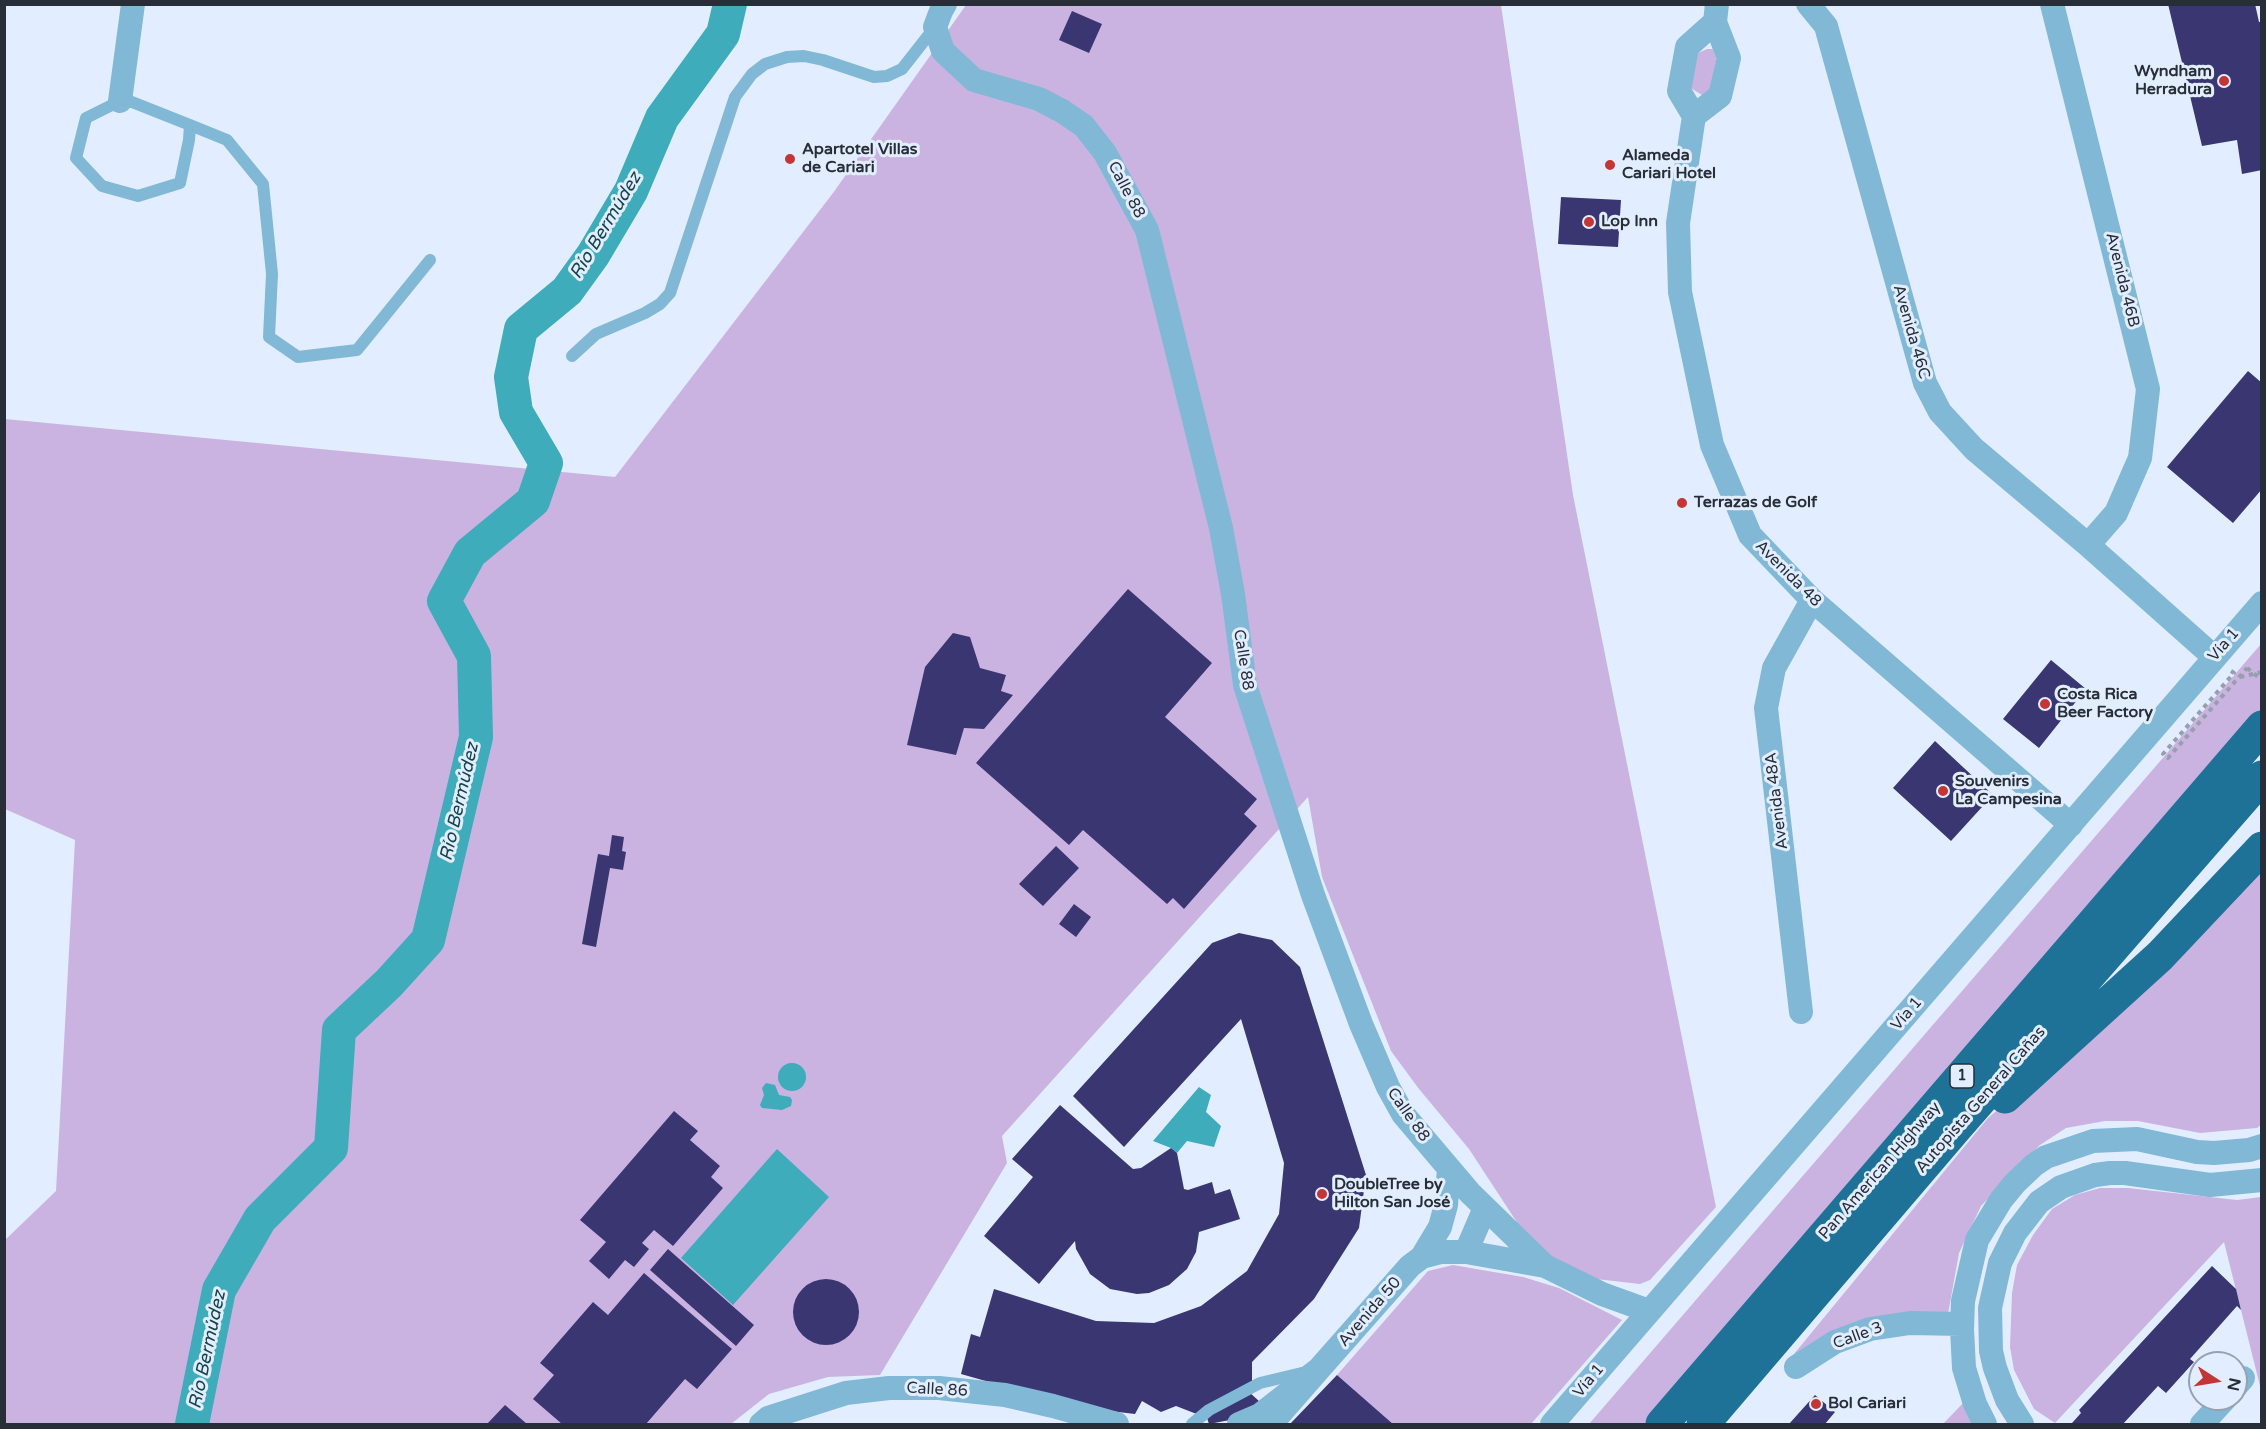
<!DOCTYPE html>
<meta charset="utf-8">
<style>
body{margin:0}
#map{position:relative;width:2266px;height:1429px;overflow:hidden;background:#e2eeff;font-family:"Varela Round",sans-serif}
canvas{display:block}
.frame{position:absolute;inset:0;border:6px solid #272e38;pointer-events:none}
.north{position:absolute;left:2188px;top:1351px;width:60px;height:60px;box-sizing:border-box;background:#e2eeff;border:2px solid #97a1af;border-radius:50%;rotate:102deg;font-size:16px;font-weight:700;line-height:24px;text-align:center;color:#272e38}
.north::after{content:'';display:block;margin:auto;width:21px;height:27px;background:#c43535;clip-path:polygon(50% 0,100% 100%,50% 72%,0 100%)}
</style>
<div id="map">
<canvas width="2266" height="1429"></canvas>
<div class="frame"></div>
<div class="north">N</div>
</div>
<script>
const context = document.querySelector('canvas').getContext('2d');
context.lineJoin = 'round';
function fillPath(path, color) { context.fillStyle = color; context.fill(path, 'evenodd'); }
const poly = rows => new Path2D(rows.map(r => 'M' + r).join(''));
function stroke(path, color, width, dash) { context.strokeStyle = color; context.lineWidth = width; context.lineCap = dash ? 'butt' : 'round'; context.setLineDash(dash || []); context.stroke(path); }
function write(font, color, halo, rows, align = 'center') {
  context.font = font + ' "Varela Round",sans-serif'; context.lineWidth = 6; context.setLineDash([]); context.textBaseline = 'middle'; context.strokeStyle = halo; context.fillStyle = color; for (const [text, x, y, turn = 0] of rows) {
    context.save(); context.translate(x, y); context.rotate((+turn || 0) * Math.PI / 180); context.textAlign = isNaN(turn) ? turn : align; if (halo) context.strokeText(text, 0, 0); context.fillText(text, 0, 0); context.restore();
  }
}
const green = poly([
 [966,5,1501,5,1573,495,1716,1207,1650,1280,1640,1284,1596,1279,1551,1259,1522,1230,1469,1149,1419,1089,1391,1051,1322,877,1308,797,1002,1136,1007,1163,880,1375,828,1377,769,1394,731,1424,5,1424,5,1240,56,1191,75,840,5,809,5,419,615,477,833,193],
 [1707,49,1713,49,1722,74,1705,97,1689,87,1693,59,1698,53],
 [2261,644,2261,711,2157,836,1650,1424,1589,1424],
 [2261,861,2261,1125,2257,1128,2200,1133,2138,1121,2105,1121,2066,1128,2040,1145,1981,1206,1959,1253,1948,1314,1794,1354,1988,1118,2153,979],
 [2100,1188,2128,1188,2237,1200,2261,1197,2261,1390,2224,1242,2055,1423,2034,1409,2014,1370,2010,1347,2012,1293,2017,1265,2033,1235,2052,1209,2075,1195],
 [1453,1265,1523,1277,1559,1288,1622,1320,1531,1424,1393,1424,1337,1375,1428,1271],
 [1965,1401,1976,1424,1943,1424]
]);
const water = poly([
 '778 1077a14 14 0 1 1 28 0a14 14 0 1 1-28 0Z',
 [766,1083,775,1085,779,1095,790,1097,792,1100,791,1106,782,1110,762,1108,760,1105,764,1095,762,1088],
 [1199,1087,1211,1095,1206,1112,1221,1126,1214,1147,1187,1141,1177,1153,1171,1148,1153,1141],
 [777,1149,829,1197,733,1305,681,1258]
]);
const river = poly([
 [192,1424,219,1290,260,1219,331,1148,339,1030,389,983,428,940,476,737,474,656,444,601,470,553,533,501,546,463,516,412,511,377,521,329,567,291,593,255,631,191,662,118,723,34,730,4]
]);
const building = poly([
 [2168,4,2255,4,2259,22,2262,22,2262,170,2242,174,2237,140,2202,146],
 [1072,11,1102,24,1089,53,1059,40],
 [1561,197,1621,200,1618,247,1558,244],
 [2248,371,2262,383,2262,489,2233,523,2167,467],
 [1128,589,1212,663,1165,717,1257,799,1244,814,1257,826,1184,909,1173,898,1167,904,1083,830,1069,845,976,763],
 [953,633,970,637,980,668,1006,675,1001,691,1013,695,984,729,964,728,956,755,907,745,925,667],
 [2051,660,2086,689,2039,748,2003,719],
 [1935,741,1993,795,1951,841,1893,788],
 [612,835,624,837,622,851,626,852,623,870,610,868,596,947,582,944,598,854,609,856],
 [1056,846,1079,868,1043,906,1019,884],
 [1074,904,1091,917,1076,937,1059,924],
 [1239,933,1272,940,1300,967,1366,1175,1359,1228,1314,1299,1252,1362,1252,1387,1248,1391,1260,1402,1235,1419,1209,1424,1207,1418,1176,1406,1161,1412,1142,1401,1135,1414,1077,1407,961,1374,971,1334,980,1337,994,1289,1096,1321,1154,1323,1201,1306,1247,1271,1279,1214,1284,1163,1241,1019,1124,1147,1073,1096,1212,943],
 [1060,1105,1133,1169,1141,1168,1171,1148,1177,1153,1184,1189,1188,1190,1212,1182,1215,1194,1230,1189,1240,1219,1199,1232,1196,1252,1187,1269,1169,1285,1149,1293,1137,1294,1110,1289,1090,1274,1076,1249,1075,1241,1039,1284,984,1236,1033,1177,1012,1159],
 [674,1111,698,1131,690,1140,720,1166,711,1177,723,1188,673,1246,654,1230,642,1243,649,1249,634,1267,625,1260,609,1279,589,1261,606,1242,580,1220],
 [668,1249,754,1325,736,1346,650,1270],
 [2212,1266,2236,1289,2241,1310,2237,1306,2190,1359,2194,1362,2166,1393,2158,1386,2123,1424,2075,1424,2072,1423,2081,1413,2079,1410],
 [644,1273,732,1349,697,1389,685,1379,646,1424,562,1424,533,1399,554,1375,540,1363,593,1302,608,1315],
 '793 1312a33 33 0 1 1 66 0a33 33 0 1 1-66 0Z',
 [1337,1375,1393,1424,1290,1424],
 [1815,1395,1835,1412,1825,1424,1789,1424],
 [505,1405,527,1424,487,1424]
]);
const path = poly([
 [2231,671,2234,673,2163,754,2168,758,2247,668],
 [2240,677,2262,672]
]);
const lane = poly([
 [190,125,189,140,180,183,138,196,102,186,76,158,86,118,120,101,132,102,190,125,227,140,263,184,272,274,269,337,298,357,357,350,430,260],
 [572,356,596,334,645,313,660,304,670,293,735,97,752,74,765,64,787,57,804,56,823,60,874,77,887,76,902,69,935,27],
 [1192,1424,1209,1410,1260,1383,1306,1372]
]);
const street = poly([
 [945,4,941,11,935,27,943,51,974,80,1039,99,1062,111,1084,126,1105,153,1147,230,1221,528,1233,594,1245,685,1313,895,1361,1024,1388,1087,1403,1114,1470,1193,1545,1266,1602,1294,1649,1311],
 [1808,4,1826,26,1925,383,1940,412,1974,449,2088,545,2214,657],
 [2052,4,2148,389,2140,458,2116,513,2088,545],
 [1715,22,1687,47,1679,91,1694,116,1678,223,1680,292,1712,445,1750,535,1812,600,2071,825],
 [120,101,133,4],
 [1694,116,1720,96,1729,58,1715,22,1717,4],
 [1801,1012,1766,708,1774,668,1812,600],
 [1466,1252,1485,1208],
 [1422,1257,1440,1227,1446,1205,1449,1169],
 [1796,1367,1835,1342,1870,1329,1910,1323,1962,1324],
 [1319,1369,1410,1266,1422,1257,1441,1252,1466,1252,1545,1266],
 [2236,1386,2243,1378],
 [761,1424,768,1418,846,1393,889,1388,939,1388,1005,1395,1053,1406,1117,1424],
 [1239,1424,1260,1415,1319,1369,1271,1424],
 [1552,1424,2262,603],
 [1985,1424,1975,1404,1964,1368,1962,1329,1963,1301,1977,1240,2001,1200,2015,1183,2034,1165,2046,1157,2093,1141,2137,1139,2197,1152,2214,1153,2249,1150,2262,1146],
 [2022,1424,2007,1400,1995,1368,1991,1351,1990,1308,2000,1263,2015,1233,2039,1202,2061,1187,2095,1175,2110,1173,2125,1173,2210,1185,2262,1180],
 [2202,1424,2225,1399]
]);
const highway = poly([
 [2005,1097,2160,956,2262,848],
 [1662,1424,2262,727],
 [1703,1424,1955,1129,2262,777]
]);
const pathBridge = poly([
 [2247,668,2262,680]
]);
const markers = [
 [2224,81,6,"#c43535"],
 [790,159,6,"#c43535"],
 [1610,165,6,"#c43535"],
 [1589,222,6,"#c43535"],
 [1682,503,6,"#c43535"],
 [2045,704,6,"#c43535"],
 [1943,791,6,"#c43535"],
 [1322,1194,6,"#c43535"],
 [1816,1404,6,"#c43535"]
];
const shields = [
 [1962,1076,24]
];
const shieldNames = [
 ["1",1962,1076]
];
const poiNames = [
 ["Wyndham",2212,72,"right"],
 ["Herradura",2212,90,"right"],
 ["Apartotel Villas",802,150],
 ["de Cariari",802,168],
 ["Alameda",1622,156],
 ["Cariari Hotel",1622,174],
 ["Lop Inn",1601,222],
 ["Terrazas de Golf",1694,503],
 ["Costa Rica",2057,695],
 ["Beer Factory",2057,713],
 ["Souvenirs",1955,782],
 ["La Campesina",1955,800],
 ["DoubleTree by",1334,1185],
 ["Hilton San José",1334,1203],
 ["Bol Cariari",1828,1404]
];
const streetNames = [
 ["Calle 88",1126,190,62],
 ["Avenida 46B",2122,280,76],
 ["Avenida 46C",1911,332,74],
 ["Avenida 48",1788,574,45],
 ["Vía 1",2224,645,-49],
 ["Calle 88",1243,660,81],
 ["Avenida 48A",1777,801,-97],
 ["Vía 1",1907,1014,-49],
 ["Autopista General Cañas",1981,1100,-49],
 ["Calle 88",1408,1115,55],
 ["Pan American Highway",1880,1171,-49],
 ["Avenida 50",1370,1312,-49],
 ["Calle 3",1858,1336,-20],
 ["Vía 1",1589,1381,-50],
 ["Calle 86",937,1390,3]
];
const waterNames = [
 ["Río Bermúdez",606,226,-59],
 ["Río Bermúdez",460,802,-77],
 ["Río Bermúdez",208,1350,-78]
];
fillPath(green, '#cbb3e1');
fillPath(water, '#3eacba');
stroke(river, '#3eacba', 34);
fillPath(building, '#3a3672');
stroke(path, '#959fad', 4, [4.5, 4.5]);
stroke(lane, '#81b8d6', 12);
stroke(street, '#81b8d6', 24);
stroke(highway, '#1f7297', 33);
stroke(pathBridge, '#959fad', 4, [4.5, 4.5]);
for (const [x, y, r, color] of markers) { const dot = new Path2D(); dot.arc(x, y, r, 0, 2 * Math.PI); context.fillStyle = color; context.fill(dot); stroke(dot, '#e2eeff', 2); }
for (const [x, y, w] of shields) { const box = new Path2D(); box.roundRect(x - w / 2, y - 12, w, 24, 4.5); context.fillStyle = '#e2eeff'; context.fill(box); stroke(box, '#272e38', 1.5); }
write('bold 15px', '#272e38', null, shieldNames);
write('bold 16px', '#272e38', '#e2eeff', poiNames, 'left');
write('16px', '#272e38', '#e2eeff', streetNames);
write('italic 18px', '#14444b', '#e2eeff', waterNames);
</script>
